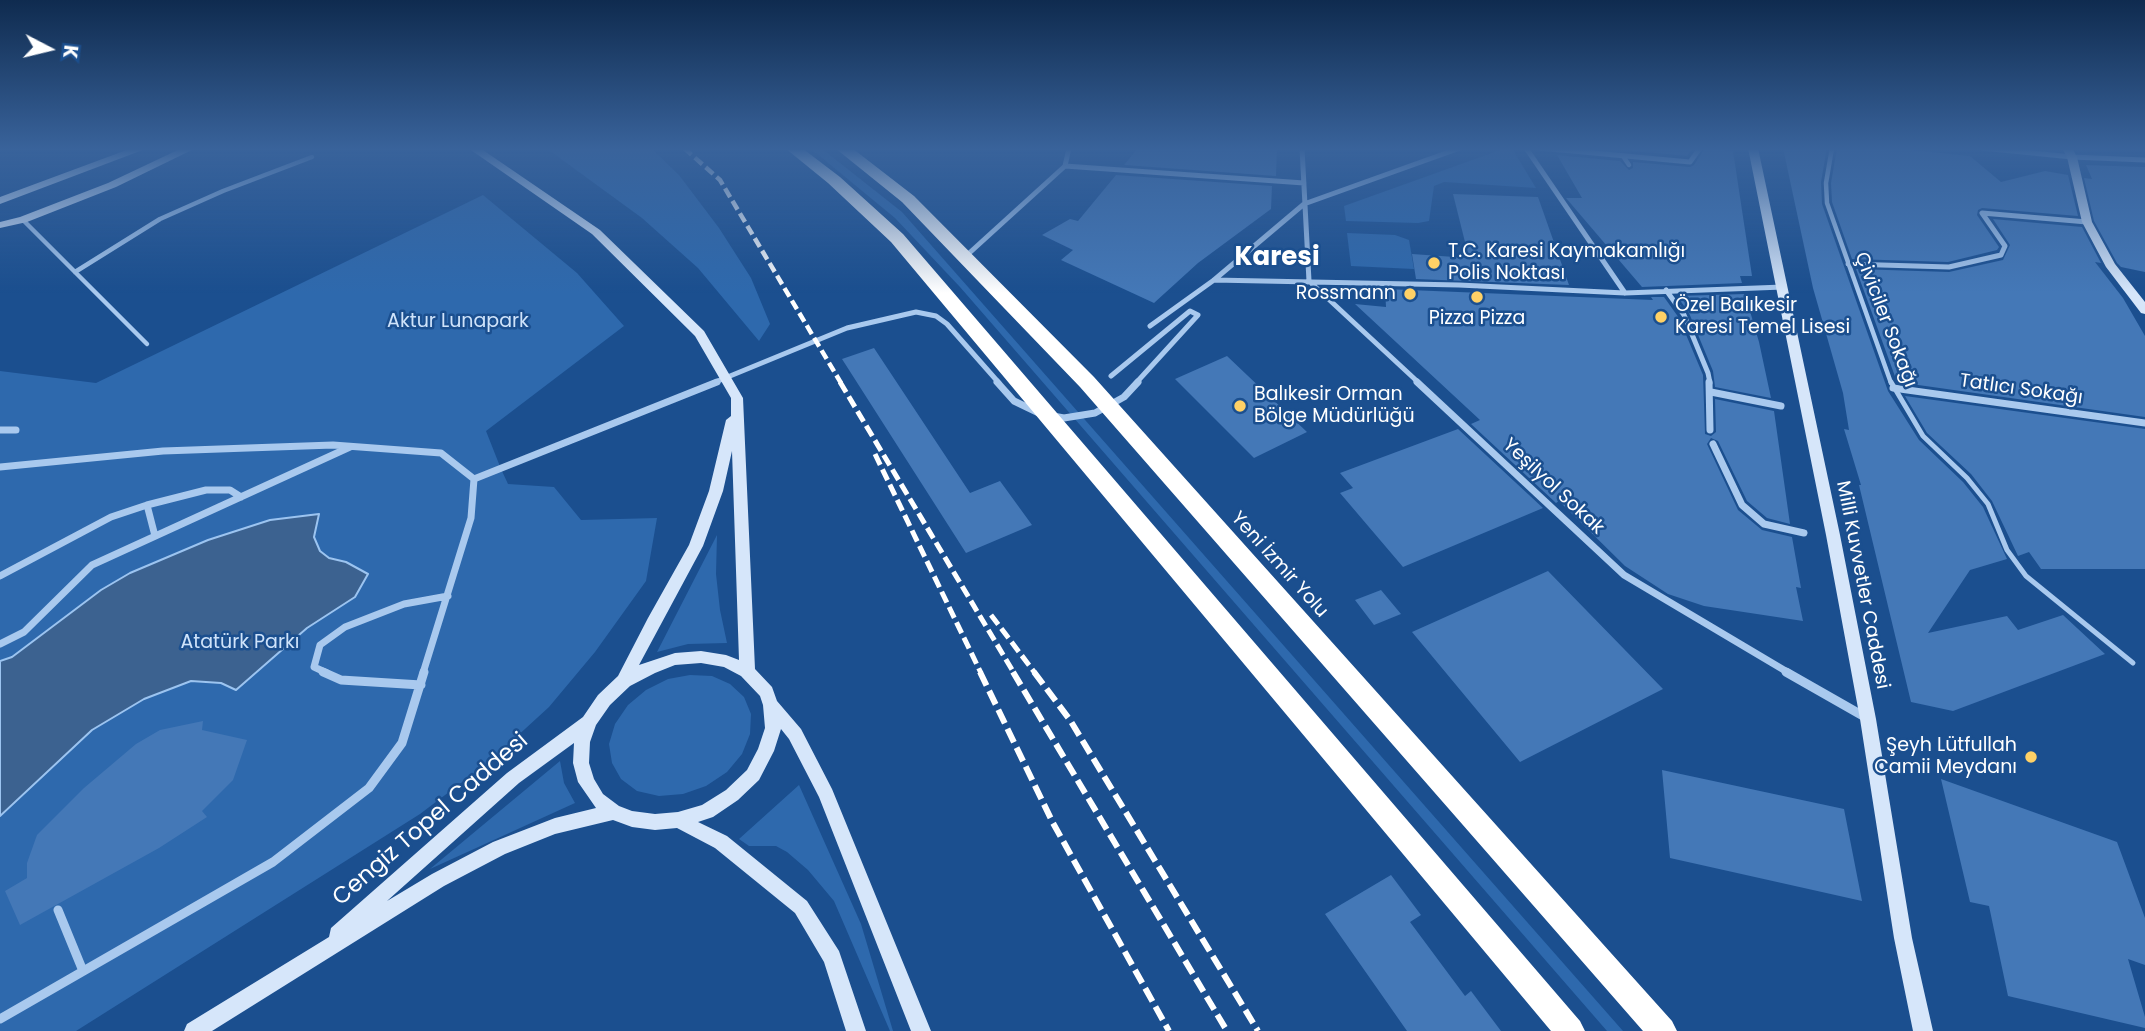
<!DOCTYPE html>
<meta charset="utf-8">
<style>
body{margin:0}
#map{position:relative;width:2145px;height:1031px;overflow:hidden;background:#1b4f8f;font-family:Poppins,sans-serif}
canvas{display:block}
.north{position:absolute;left:14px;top:14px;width:70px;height:70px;-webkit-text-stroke:5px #1b4f8f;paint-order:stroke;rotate:97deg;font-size:19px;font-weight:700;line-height:28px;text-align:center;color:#fff}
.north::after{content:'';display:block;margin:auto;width:24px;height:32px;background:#fff;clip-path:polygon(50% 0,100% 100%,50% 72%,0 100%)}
</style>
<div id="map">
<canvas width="2145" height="1031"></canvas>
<div class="north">K</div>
</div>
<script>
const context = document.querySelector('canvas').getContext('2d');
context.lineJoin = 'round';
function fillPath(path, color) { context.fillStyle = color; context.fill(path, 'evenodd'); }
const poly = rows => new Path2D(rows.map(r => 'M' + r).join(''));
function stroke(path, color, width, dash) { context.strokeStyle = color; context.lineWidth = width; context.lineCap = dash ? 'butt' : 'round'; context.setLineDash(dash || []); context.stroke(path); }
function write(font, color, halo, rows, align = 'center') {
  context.font = font + ' Poppins,sans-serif'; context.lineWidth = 5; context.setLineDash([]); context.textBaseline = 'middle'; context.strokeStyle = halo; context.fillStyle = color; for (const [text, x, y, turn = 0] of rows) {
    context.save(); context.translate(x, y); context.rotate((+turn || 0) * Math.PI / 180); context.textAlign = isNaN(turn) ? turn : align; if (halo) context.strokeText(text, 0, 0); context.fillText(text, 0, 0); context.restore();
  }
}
const green = poly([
 [546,148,651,148,679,175,719,228,751,278,770,324,759,341,698,268,642,218],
 [810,148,821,148,902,212,1623,1031,1607,1031,960,287,895,218],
 [1503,149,1513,150,1536,188,1444,182,1434,186,1429,221,1418,223,1346,221,1344,206],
 [483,195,577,273,624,326,486,431,501,469,508,484,554,487,581,520,657,518,646,581,595,652,549,707,490,761,420,814,76,1031,0,1031,0,371,96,383],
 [1347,233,1395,235,1409,240,1414,269,1351,266],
 [717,535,716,574,720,610,727,643,688,644,657,652],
 [690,675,712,676,730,684,744,697,751,714,750,734,742,754,727,772,706,786,683,794,659,796,637,791,621,779,612,763,609,744,615,724,628,705,646,690,668,679],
 [560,761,564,783,575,803,430,869],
 [799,785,861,924,893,1031,890,1031,834,901,808,870,787,852,776,846,749,846,739,839]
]);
const water = poly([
 [319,514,314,537,320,551,329,558,346,562,368,574,355,597,307,628,236,690,221,683,191,681,144,699,92,730,0,816,0,661,12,657,101,590,130,573,208,540,270,520,319,514]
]);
const building = poly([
 [1138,148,1277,148,1276,176,1124,165],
 [1601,148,1693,148,1687,156],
 [1705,148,1733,151,1752,276,1740,276,1742,283,1642,287,1566,198,1582,198,1557,155,1620,161,1629,170,1633,168,1633,162,1690,167,1694,165],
 [1783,148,1827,148,1821,182,1822,204,1888,391,1919,440,1963,482,1983,507,2007,559,1970,570,1928,633,2007,616,2018,630,2063,615,2105,654,1953,711,1911,702,1859,485,1861,485,1844,429,1849,430,1843,393,1813,288],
 [1837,148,1891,148,1970,156,2001,182,2045,171,2068,175,2078,216,1982,208,1978,210,1977,215,1999,247,1997,250,1948,262,1852,259,1832,202,1831,183],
 [2086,165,2145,167,2145,272,2121,267,2117,263,2094,221,2084,178,2092,179],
 [1116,175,1272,186,1271,209,1198,263,1154,303,1061,260,1073,250,1042,235,1070,219,1078,221],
 [1453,194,1538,197,1569,285,1416,279,1412,254,1469,258],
 [1993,219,2082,227,2101,263,2095,262,2123,298,2145,336,2145,417,1897,382,1856,269,1949,272,2003,260,2010,245],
 [1385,289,1653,300,1651,297,1664,297,1679,318,1703,375,1705,434,1711,436,1716,432,1715,399,1774,411,1790,524,1767,518,1747,501,1718,441,1711,438,1707,444,1738,510,1762,530,1792,537,1801,588,1796,587,1803,621,1704,606,1668,594,1625,566,1559,501,1556,503,1471,424,1480,420,1355,304,1386,307],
 [1745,294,1759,342,1771,398,1715,387,1713,371,1689,313,1677,296],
 [874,348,970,493,1000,481,1032,525,966,553,842,359],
 [1227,356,1307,432,1254,458,1175,379],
 [1905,396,2145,429,2145,569,2041,569,2029,552,2018,556,1992,501,1971,474,1927,433],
 [1458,429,1543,508,1403,567,1340,493,1353,488,1340,473],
 [1548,571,1663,689,1520,762,1412,632],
 [1381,590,1401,614,1374,625,1355,600],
 [203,721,202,730,247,740,233,780,202,811,207,817,159,848,20,925,5,891,27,878,27,863,37,835,84,788,136,744,160,730],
 [1662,770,1844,809,1862,901,1670,858],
 [1941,779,2117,842,2145,918,2145,965,2128,959,2145,1017,2145,1028,2008,996,1989,906,1970,902],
 [1391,875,1421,915,1410,922,1465,996,1471,991,1501,1031,1407,1031,1325,914]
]);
const laneFar1 = poly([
 [1832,148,1826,183,1827,203,1891,383],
 [1623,156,1629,165],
 [23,220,147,344],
 [75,272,160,219,223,191,312,157]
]);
const lane = poly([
 [1891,382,1923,436,1967,478,1988,504,2007,550,2026,576,2133,663]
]);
const streetFar2 = poly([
 [1302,148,1309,281,1419,383],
 [1526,148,1625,293],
 [1540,148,1690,162,1700,148],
 [1982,148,2072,157,2145,160],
 [1065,166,1304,183],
 [966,256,1065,166,1069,148],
 [1848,264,1949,267,2001,255,2005,246,1982,213,2087,222],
 [1214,280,1459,285,1625,293,1783,287],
 [1666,290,1684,315,1708,373,1710,383],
 [1150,326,1214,280,1304,204,1460,148],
 [1111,376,1190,311,1198,315,1136,383],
 [713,383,847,328,916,312,936,316,947,324,999,383]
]);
const streetFar1 = poly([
 [997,382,1014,401,1041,414],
 [1417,382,1624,575,1789,673],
 [1709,382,1710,430],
 [1893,388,2145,423],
 [1711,392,1781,406],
 [1053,416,1064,418,1095,413,1124,397,1138,382],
 [0,430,16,430],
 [1713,444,1742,505,1764,524,1804,533],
 [0,467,163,451,333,445,441,453,474,479,471,518,423,673],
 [474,479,717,382],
 [147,505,206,490,230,490,241,497],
 [0,576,111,517,147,505,155,536],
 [0,644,24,632,92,565,350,447],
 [327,673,314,667,320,645,345,627,404,604,448,596]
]);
const street = poly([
 [323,672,341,680,421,685],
 [1786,672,1865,717],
 [58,910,83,971],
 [0,1019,273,862,369,788,402,743,424,672]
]);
const secondary = poly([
 [132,148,148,148,0,204,0,197,132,148],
 [182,148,196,148,116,187,27,222,0,228,0,222,20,217,108,183,182,148],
 [468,148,480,148,600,230,704,331,743,398,755,669,772,687,777,701,801,729,832,789,931,1031,911,1031,819,797,789,739,781,729,774,751,759,780,738,800,713,817,698,822,727,836,807,901,839,951,866,1031,846,1031,824,962,795,913,715,848,677,828,655,830,632,827,613,820,555,834,505,854,444,886,212,1031,184,1031,187,1024,329,937,331,928,507,773,583,717,598,695,618,676,648,618,689,545,709,491,726,420,731,416,731,398,695,336,592,234,468,148],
 [732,451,739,660,726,655,701,651,675,653,639,665,703,546,723,491,732,451],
 [701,663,724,667,741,676,760,696,763,705,765,728,758,749,747,770,726,790,702,805,678,812,655,814,632,811,619,806,603,794,594,779,589,763,590,742,596,725,610,705,630,686,655,673,675,665,701,663],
 [574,743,573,763,578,782,596,808,555,818,493,842,432,874,387,901,519,783,574,743],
 [1748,148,1758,148,1840,535,1876,719,1912,938,1933,1031,1913,1031,1894,938,1860,719,1826,535,1748,148],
 [2062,148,2072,148,2077,157,2092,222,2115,264,2145,302,2145,314,2141,313,2106,267,2082,222,2067,157,2062,148]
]);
const highway = poly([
 [785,148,802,148,840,177,903,234,1580,1021,1585,1031,1551,1031,891,242,828,183,785,148],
 [835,148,852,148,914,196,1094,377,1672,1021,1677,1031,1643,1031,1080,387,902,202,835,148]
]);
const railFar2 = poly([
 [684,148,720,180,841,383]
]);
const railFar1 = poly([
 [840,382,1014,673],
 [875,454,981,673],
 [991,615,1035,673]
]);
const rail = poly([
 [980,672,1053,823,1169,1031],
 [1013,672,1227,1031],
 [1034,672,1070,720,1258,1031]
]);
const markers = [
 [1434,263,7,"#ffd166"],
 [1410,294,7,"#ffd166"],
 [1477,297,7,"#ffd166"],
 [1661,317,7,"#ffd166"],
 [1240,406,7,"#ffd166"],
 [2031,757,7,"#ffd166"]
];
const poiNames = [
 ["T.C. Karesi Kaymakamlığı",1448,252],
 ["Polis Noktası",1448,274],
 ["Rossmann",1396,294,"right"],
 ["Özel Balıkesir",1675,306],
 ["Karesi Temel Lisesi",1675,328],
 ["Pizza Pizza",1477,319,"center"],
 ["Balıkesir Orman",1254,395],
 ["Bölge Müdürlüğü",1254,417],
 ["Şeyh Lütfullah",2017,746,"right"],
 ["Camii Meydanı",2017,768,"right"]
];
const streetNames = [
 ["Çiviciler Sokağı",1885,320,69],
 ["Tatlıcı Sokağı",2021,390,8],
 ["Yeşilyol Sokak",1553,487,43],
 ["Yeni İzmir Yolu",1279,565,48],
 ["Milli Kuvvetler Caddesi",1862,585,79]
];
const parkNames = [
 ["Aktur Lunapark",458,322],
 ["Atatürk Parkı",240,643]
];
const nearStreetnames = [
 ["Cengiz Topel Caddesi",431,820,-41]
];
const districtNames = [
 ["Karesi",1277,258]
];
fillPath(green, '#2e69ad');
fillPath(water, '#3c6290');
stroke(water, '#9cc4f0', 2);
fillPath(building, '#4478b7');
stroke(laneFar1, '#a9c9ee', 4.5);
stroke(lane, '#a9c9ee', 5);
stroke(streetFar2, '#a9c9ee', 5);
stroke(streetFar1, '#a9c9ee', 7);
stroke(street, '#a9c9ee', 9);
fillPath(secondary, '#d6e6fa');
fillPath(highway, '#fff');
stroke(railFar2, '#fff', 4.5, [10, 4.5]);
stroke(railFar1, '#fff', 5, [12, 5]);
stroke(rail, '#fff', 6, [15, 6]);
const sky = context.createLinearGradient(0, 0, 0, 293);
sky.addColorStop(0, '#0f2b4f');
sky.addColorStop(0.51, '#39639b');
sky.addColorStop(1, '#39639b00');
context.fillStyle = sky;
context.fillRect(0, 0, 2145, 293);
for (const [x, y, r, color] of markers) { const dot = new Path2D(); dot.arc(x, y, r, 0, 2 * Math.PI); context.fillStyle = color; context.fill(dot); stroke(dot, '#1b4f8f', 2.5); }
write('19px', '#fff', '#1b4f8f', poiNames, 'left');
write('19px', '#fff', '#1b4f8f', streetNames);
write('19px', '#cfe3fa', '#1b4f8f', parkNames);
write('23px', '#fff', '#1b4f8f', nearStreetnames);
write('bold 26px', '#fff', '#1b4f8f', districtNames);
</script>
